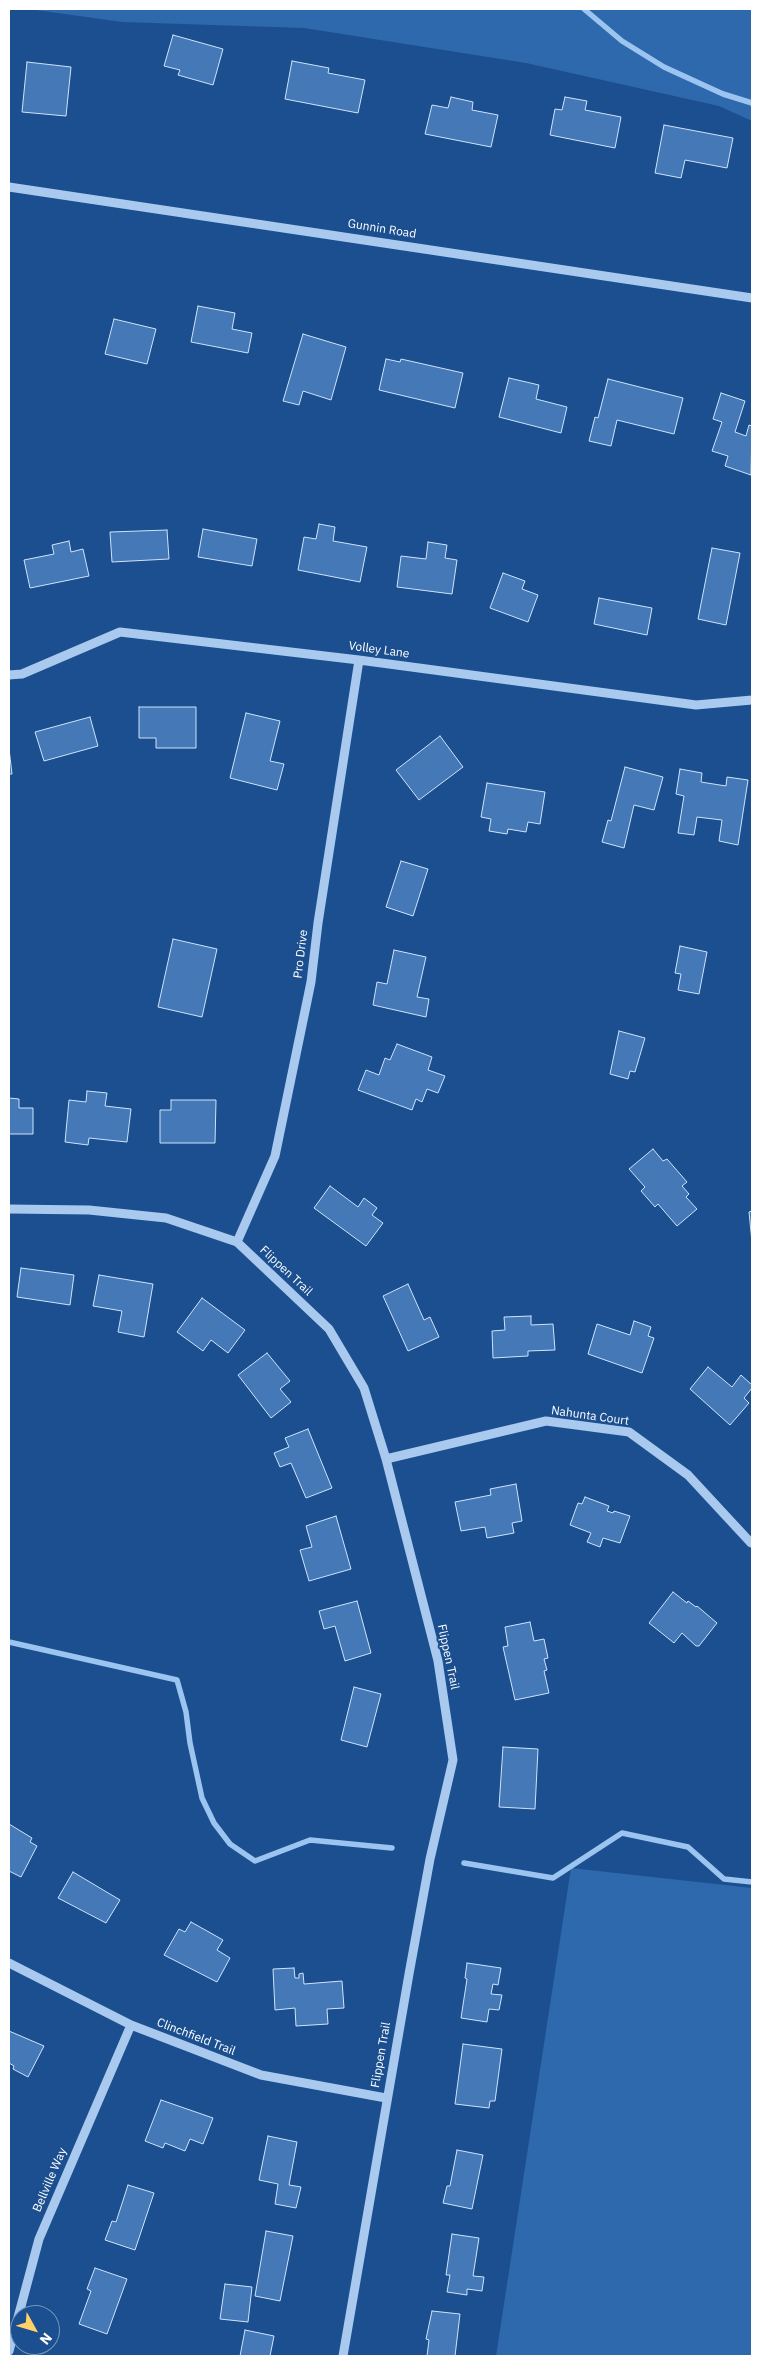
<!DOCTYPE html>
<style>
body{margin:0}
#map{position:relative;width:761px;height:2365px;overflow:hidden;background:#1b4f8f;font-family:"IBM Plex Sans",sans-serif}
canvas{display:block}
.frame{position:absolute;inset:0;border:10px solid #fff;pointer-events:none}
.north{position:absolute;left:10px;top:2305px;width:50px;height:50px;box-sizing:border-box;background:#1b4f8f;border:1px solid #7695bc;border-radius:50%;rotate:129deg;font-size:14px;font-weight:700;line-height:20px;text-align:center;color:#fff}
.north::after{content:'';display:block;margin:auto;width:18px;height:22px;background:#ffd166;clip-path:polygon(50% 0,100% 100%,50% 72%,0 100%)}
</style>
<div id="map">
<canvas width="761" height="2365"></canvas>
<div class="frame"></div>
<div class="north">N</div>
</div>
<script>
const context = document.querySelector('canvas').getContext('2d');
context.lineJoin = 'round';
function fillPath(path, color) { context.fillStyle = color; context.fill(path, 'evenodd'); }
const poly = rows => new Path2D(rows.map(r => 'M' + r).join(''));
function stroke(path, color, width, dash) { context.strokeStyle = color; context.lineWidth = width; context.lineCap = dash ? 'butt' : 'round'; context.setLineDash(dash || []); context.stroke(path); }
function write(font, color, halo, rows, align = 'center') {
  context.font = font + ' "IBM Plex Sans",sans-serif'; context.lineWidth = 4; context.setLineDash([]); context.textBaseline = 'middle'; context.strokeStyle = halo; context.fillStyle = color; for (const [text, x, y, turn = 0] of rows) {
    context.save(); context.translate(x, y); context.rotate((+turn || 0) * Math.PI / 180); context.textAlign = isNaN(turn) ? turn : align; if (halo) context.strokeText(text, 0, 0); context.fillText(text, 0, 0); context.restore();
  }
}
const green = poly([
 [29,9,752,9,752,121,719,106,526,63,304,28,122,22],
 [571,1868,752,1888,752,2356,496,2356]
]);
const stream = poly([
 [584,9,622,41,664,67,723,94,752,103],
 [9,1642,177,1680,186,1712,190,1743,202,1798,214,1823,230,1844,255,1861,310,1840,392,1848],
 [464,1863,553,1878,622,1833,688,1847,724,1879,752,1882]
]);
const building = poly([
 [173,35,223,49,213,85,178,75,180,70,164,66,173,35],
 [292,61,329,68,328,73,365,80,358,113,285,99,292,61],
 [27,62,71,67,66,116,22,112,27,62],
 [451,97,473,102,472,110,498,115,491,147,425,134,432,105,448,108,451,97],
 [565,97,587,101,585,110,621,117,615,148,550,135,555,109,562,110,565,97],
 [664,125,733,138,727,168,685,160,681,178,655,173,664,125],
 [198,306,235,313,232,329,252,333,248,353,191,342,198,306],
 [114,319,156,329,147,364,105,354,114,319],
 [303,334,346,347,331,400,303,391,299,405,283,401,303,334],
 [386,359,400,362,401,359,463,373,455,408,379,390,386,359],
 [509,378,539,385,536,399,567,407,561,433,499,417,509,378],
 [608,379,683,398,674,434,617,420,611,446,589,441,595,417,598,418,608,379],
 [721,393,745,401,735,432,746,436,749,425,752,426,751,475,725,466,728,456,712,451,722,422,713,419,721,393],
 [319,524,335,527,333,541,367,547,360,582,298,570,304,537,316,539,319,524],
 [203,529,257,539,252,566,198,557,203,529],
 [167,530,169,559,112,562,110,532,167,530],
 [69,541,71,552,83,549,89,576,30,588,24,560,54,554,52,545,69,541],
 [428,542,447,545,445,558,457,560,452,594,397,587,401,556,426,559,428,542],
 [712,548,740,553,726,625,698,619,712,548],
 [503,573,525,581,522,589,538,595,528,622,490,608,503,573],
 [599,598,652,608,647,635,594,624,599,598],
 [139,707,196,707,196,748,156,748,156,738,139,738,139,707],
 [246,713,280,721,270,761,284,764,277,790,230,778,246,713],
 [90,717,98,746,44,761,35,732,90,717],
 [440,736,463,767,419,800,396,770,440,736],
 [9,749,12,774,9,774,9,749],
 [625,767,663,777,654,810,634,805,624,848,602,842,608,820,611,821,625,767],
 [680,769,702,773,701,782,726,786,727,777,748,780,738,845,719,841,722,820,697,817,694,835,678,833,684,796,676,794,680,769],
 [487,783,545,792,540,824,528,822,526,832,508,829,507,834,489,831,491,819,481,817,487,783],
 [401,861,428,869,413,916,386,907,401,861],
 [173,939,217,949,202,1017,158,1007,173,939],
 [680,946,707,952,699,994,678,990,681,974,675,973,680,946],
 [394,950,426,957,417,997,429,999,426,1017,373,1005,377,982,387,984,394,950],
 [619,1031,645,1038,635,1072,630,1071,628,1079,610,1074,619,1031],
 [397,1044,432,1057,428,1070,445,1076,438,1093,427,1089,422,1102,416,1099,412,1110,358,1090,366,1070,379,1075,385,1058,390,1060,397,1044],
 [87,1091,107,1093,105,1106,131,1109,127,1142,89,1138,88,1145,65,1142,69,1100,86,1102,87,1091],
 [9,1098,19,1099,19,1108,33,1108,33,1134,9,1134,9,1098],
 [171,1100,216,1100,215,1143,160,1143,160,1110,171,1110,171,1100],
 [653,1149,663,1161,667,1159,687,1182,682,1186,689,1194,686,1197,697,1209,677,1226,658,1204,655,1207,641,1191,645,1187,629,1169,653,1149],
 [330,1186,358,1207,364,1198,377,1208,372,1215,383,1223,366,1246,314,1208,330,1186],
 [752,1211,752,1242,749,1212,752,1211],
 [21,1268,74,1275,70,1305,17,1297,21,1268],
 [99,1275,153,1284,144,1337,118,1332,122,1311,93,1306,99,1275],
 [408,1284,424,1320,430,1317,439,1337,408,1351,383,1296,408,1284],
 [202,1298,245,1330,228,1353,211,1340,203,1351,177,1332,202,1298],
 [531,1316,531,1325,553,1324,555,1350,528,1351,528,1356,493,1358,492,1331,505,1330,504,1317,531,1316],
 [634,1321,651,1327,648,1336,654,1338,642,1373,588,1354,597,1324,630,1335,634,1321],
 [267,1353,290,1381,280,1389,291,1402,271,1418,238,1375,267,1353],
 [708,1367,732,1387,741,1375,752,1385,752,1388,744,1398,749,1403,730,1425,690,1389,708,1367],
 [308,1429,332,1488,306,1498,291,1463,280,1467,274,1453,289,1447,285,1438,308,1429],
 [516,1484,522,1521,512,1523,514,1533,487,1538,485,1527,461,1531,455,1502,491,1495,490,1489,516,1484],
 [585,1497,609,1506,607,1511,613,1513,614,1511,630,1516,620,1543,603,1538,600,1547,587,1542,591,1533,570,1525,578,1503,582,1504,585,1497],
 [336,1516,351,1569,309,1581,300,1550,312,1547,306,1526,336,1516],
 [673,1592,687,1603,688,1601,696,1607,697,1606,717,1623,699,1646,696,1646,682,1633,674,1643,649,1623,673,1592],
 [357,1601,371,1653,345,1661,335,1626,324,1629,319,1611,357,1601],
 [530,1622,534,1641,544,1639,548,1658,544,1659,547,1670,544,1671,549,1693,515,1700,503,1647,508,1646,505,1627,530,1622],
 [354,1687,381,1694,367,1747,341,1740,354,1687],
 [503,1747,538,1749,535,1809,499,1807,503,1747],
 [9,1824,32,1838,30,1842,37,1846,21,1877,9,1871,9,1824],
 [73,1872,120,1900,106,1923,58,1898,73,1872],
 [191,1922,223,1940,217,1950,230,1958,217,1982,164,1955,179,1929,185,1932,191,1922],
 [467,1963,501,1968,498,1985,493,1984,491,1994,502,1995,499,2010,489,2009,487,2022,461,2018,467,1979,465,1978,467,1963],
 [294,1968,295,1978,299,1978,299,1974,303,1973,304,1984,342,1981,344,2008,327,2009,328,2024,296,2026,295,2008,275,2010,273,1969,294,1968],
 [9,2031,44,2046,28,2077,13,2069,14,2066,9,2063,9,2031],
 [463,2044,502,2049,495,2101,490,2101,489,2108,455,2104,463,2044],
 [161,2100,213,2118,203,2144,190,2139,185,2151,165,2143,163,2148,145,2141,161,2100],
 [268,2136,297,2142,289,2185,301,2187,296,2208,275,2204,278,2184,259,2180,268,2136],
 [457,2150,483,2155,472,2209,443,2203,447,2186,450,2186,457,2150],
 [128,2185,154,2193,135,2250,105,2240,112,2221,116,2222,128,2185],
 [266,2231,293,2236,280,2301,255,2296,266,2231],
 [452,2234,479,2238,473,2276,484,2277,482,2291,467,2289,467,2295,447,2292,450,2275,446,2275,452,2234],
 [95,2268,127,2279,107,2334,79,2324,91,2291,87,2289,95,2268],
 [225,2284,252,2287,248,2322,220,2319,225,2284],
 [432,2311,460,2314,455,2356,427,2356,429,2340,426,2339,432,2311],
 [245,2330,274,2336,270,2356,240,2356,245,2330]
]);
const minor = poly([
 [9,187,752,298],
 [9,675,22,674,120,632,359,660,696,705,752,700],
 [9,1209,89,1210,166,1218,237,1242,329,1329,364,1388,386,1459,438,1661,453,1760,430,1859,409,1974,343,2356],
 [237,1242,275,1156,311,982,318,923,359,660],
 [386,1459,546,1421,629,1432,688,1475,751,1543],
 [9,1963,131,2025,261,2075,386,2098],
 [9,2351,39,2239,131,2025]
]);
const streetNames = [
 ["Gunnin Road",382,229,9],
 ["Volley Lane",379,650,8],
 ["Pro Drive",301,954,-83],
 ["Flippen Trail",286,1271,43],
 ["Nahunta Court",590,1416,8],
 ["Flippen Trail",448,1657,78],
 ["Clinchfield Trail",196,2037,21],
 ["Flippen Trail",381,2055,-80],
 ["Bellville Way",50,2180,-67]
];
fillPath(green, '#2e69ad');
stroke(stream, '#9cc4f0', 5.5);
fillPath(building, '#4478b7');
stroke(building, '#cfe3fa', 1);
stroke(minor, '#a9c9ee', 9);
write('12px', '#fff', '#1b4f8f', streetNames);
</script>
